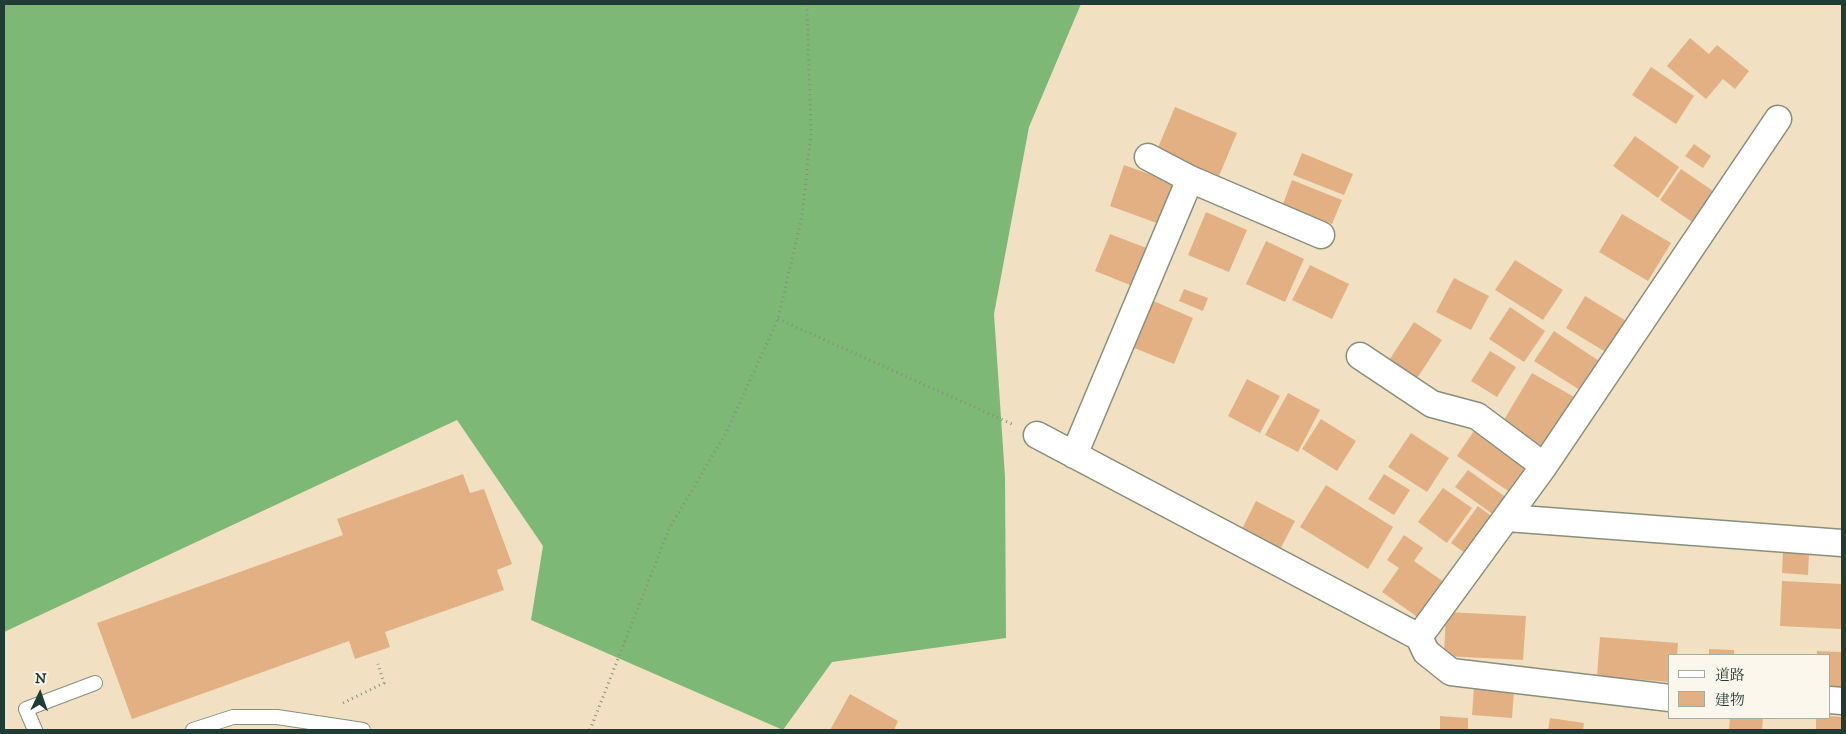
<!DOCTYPE html>
<meta charset="utf-8">
<style>
body{margin:0}
#map{position:relative;width:1846px;height:734px;overflow:hidden;background:#f1e1c2;font-family:"IM FELL DW Pica","Noto Serif JP",serif}
canvas{display:block}
.frame{position:absolute;inset:0;border:5px solid #1f3d34;pointer-events:none}
.legend{position:absolute;left:1668px;top:654px;width:162px;height:65px;box-sizing:border-box;background:#fbf7ec;border:1px solid #a3ada2;margin:0;padding:6px 9px;list-style:none;font-size:15px;color:#1f3d34}
.legend li{display:flex;align-items:center;gap:10px;height:25px}
.legend b{width:25px;border:1px solid #a3ada2}
.north{position:absolute;left:15px;top:669px;width:50px;height:50px;-webkit-text-stroke:4px #fbf7ec;paint-order:stroke;rotate:3deg;font-size:14px;font-weight:700;line-height:20px;text-align:center;color:#1f3d34}
.north::after{content:'';display:block;margin:auto;width:18px;height:22px;background:#1f3d34;clip-path:polygon(50% 0,100% 100%,50% 72%,0 100%)}
</style>
<div id="map">
<canvas width="1846" height="734"></canvas>
<div class="frame"></div>
<ul class="legend">
<li><b style="height:6px;background:#fff"></b>道路</li>
<li><b style="height:14px;background:#e3b084"></b>建物</li>
</ul>
<div class="north">N</div>
</div>
<script>
const context = document.querySelector('canvas').getContext('2d');
context.lineJoin = 'round';
function fillPath(path, color) { context.fillStyle = color; context.fill(path, 'evenodd'); }
const poly = rows => new Path2D(rows.map(r => 'M' + r).join(''));
function stroke(path, color, width, dash) { context.strokeStyle = color; context.lineWidth = width; context.lineCap = dash ? 'butt' : 'round'; context.setLineDash(dash || []); context.stroke(path); }
const forest = poly([
 [4,4,1081,4,1029,127,994,314,1005,477,1006,638,832,662,783,730,531,620,543,546,457,420,4,632]
]);
const building = poly([
 [1690,38,1709,54,1717,45,1749,71,1735,89,1723,79,1706,99,1667,66],
 [1651,67,1694,96,1676,124,1632,95],
 [1175,107,1237,133,1219,176,1157,150],
 [1635,136,1679,167,1658,198,1613,166],
 [1694,144,1711,156,1703,168,1685,156],
 [1302,153,1353,174,1344,195,1293,175],
 [1124,165,1180,185,1165,226,1110,206],
 [1681,169,1716,193,1695,224,1660,200],
 [1292,180,1342,200,1332,224,1283,204],
 [1206,212,1247,230,1229,272,1188,255],
 [1622,214,1671,243,1648,281,1599,252],
 [1110,234,1149,249,1135,287,1095,271],
 [1266,241,1304,259,1285,302,1246,284],
 [1515,260,1563,290,1543,320,1495,290],
 [1310,265,1349,284,1332,319,1292,300],
 [1454,278,1489,296,1471,330,1436,312],
 [1184,289,1208,298,1203,311,1179,301],
 [1585,296,1628,322,1609,354,1566,328],
 [1151,300,1193,318,1174,364,1132,347],
 [1510,307,1545,331,1524,362,1489,339],
 [1414,322,1442,340,1414,383,1386,365],
 [1554,331,1602,363,1583,392,1534,361],
 [1490,351,1516,367,1497,397,1471,381],
 [1532,373,1576,398,1543,453,1499,428],
 [1247,379,1280,396,1260,433,1228,416],
 [1288,393,1320,410,1298,452,1265,435],
 [1321,419,1356,441,1337,471,1302,449],
 [1476,428,1528,464,1508,491,1457,456],
 [1411,433,1449,458,1427,492,1388,467],
 [1468,470,1511,501,1498,518,1455,487],
 [463,474,470,493,484,489,512,564,497,570,504,590,385,632,390,647,355,659,349,641,132,719,97,623,343,535,337,519],
 [1384,474,1410,490,1394,515,1368,499],
 [1326,485,1393,527,1368,569,1300,527],
 [1443,488,1472,508,1447,543,1418,522],
 [1256,501,1295,521,1278,553,1240,533],
 [1478,506,1494,518,1468,555,1451,543],
 [1404,535,1423,548,1414,561,1451,587,1426,623,1382,592,1399,568,1387,560],
 [1783,552,1809,553,1808,575,1782,573],
 [1782,581,1842,584,1841,629,1780,626],
 [1446,612,1526,616,1523,660,1444,656],
 [1600,637,1678,643,1677,655,1670,655,1670,682,1597,676],
 [1709,649,1734,650,1734,655,1709,655],
 [1817,651,1842,652,1842,691,1830,690,1830,655,1817,655],
 [1474,687,1514,690,1512,718,1472,715],
 [850,694,898,721,894,730,830,730],
 [1440,716,1468,718,1468,730,1440,730],
 [1830,716,1842,717,1842,730,1816,730,1816,718,1830,718],
 [1550,718,1584,723,1583,730,1548,730],
 [1730,718,1763,719,1762,730,1729,730]
]);
const path = poly([
 [778,319,1012,424],
 [343,703,384,683,378,664],
 [590,730,669,529,726,433,778,319,802,216,811,135,807,4]
]);
const service = poly([
 [35,730,26,709,95,683],
 [193,730,233,717,277,717,363,730]
]);
const minor = poly([
 [1148,157,1190,179,1321,235],
 [1360,356,1432,404,1477,416,1544,466],
 [1037,435,1419,637,1426,652,1451,672,1670,698],
 [1074,455,1190,179],
 [1507,518,1842,543],
 [1419,637,1544,466,1778,119],
 [1830,700,1842,701]
]);
fillPath(forest, '#7eb877');
fillPath(building, '#e3b084');
stroke(service, '#888f7b', 16);
stroke(minor, '#888f7b', 29);
stroke(path, '#888f7b', 3, [1, 4]);
stroke(service, '#fff', 14);
stroke(minor, '#fff', 26);
</script>
